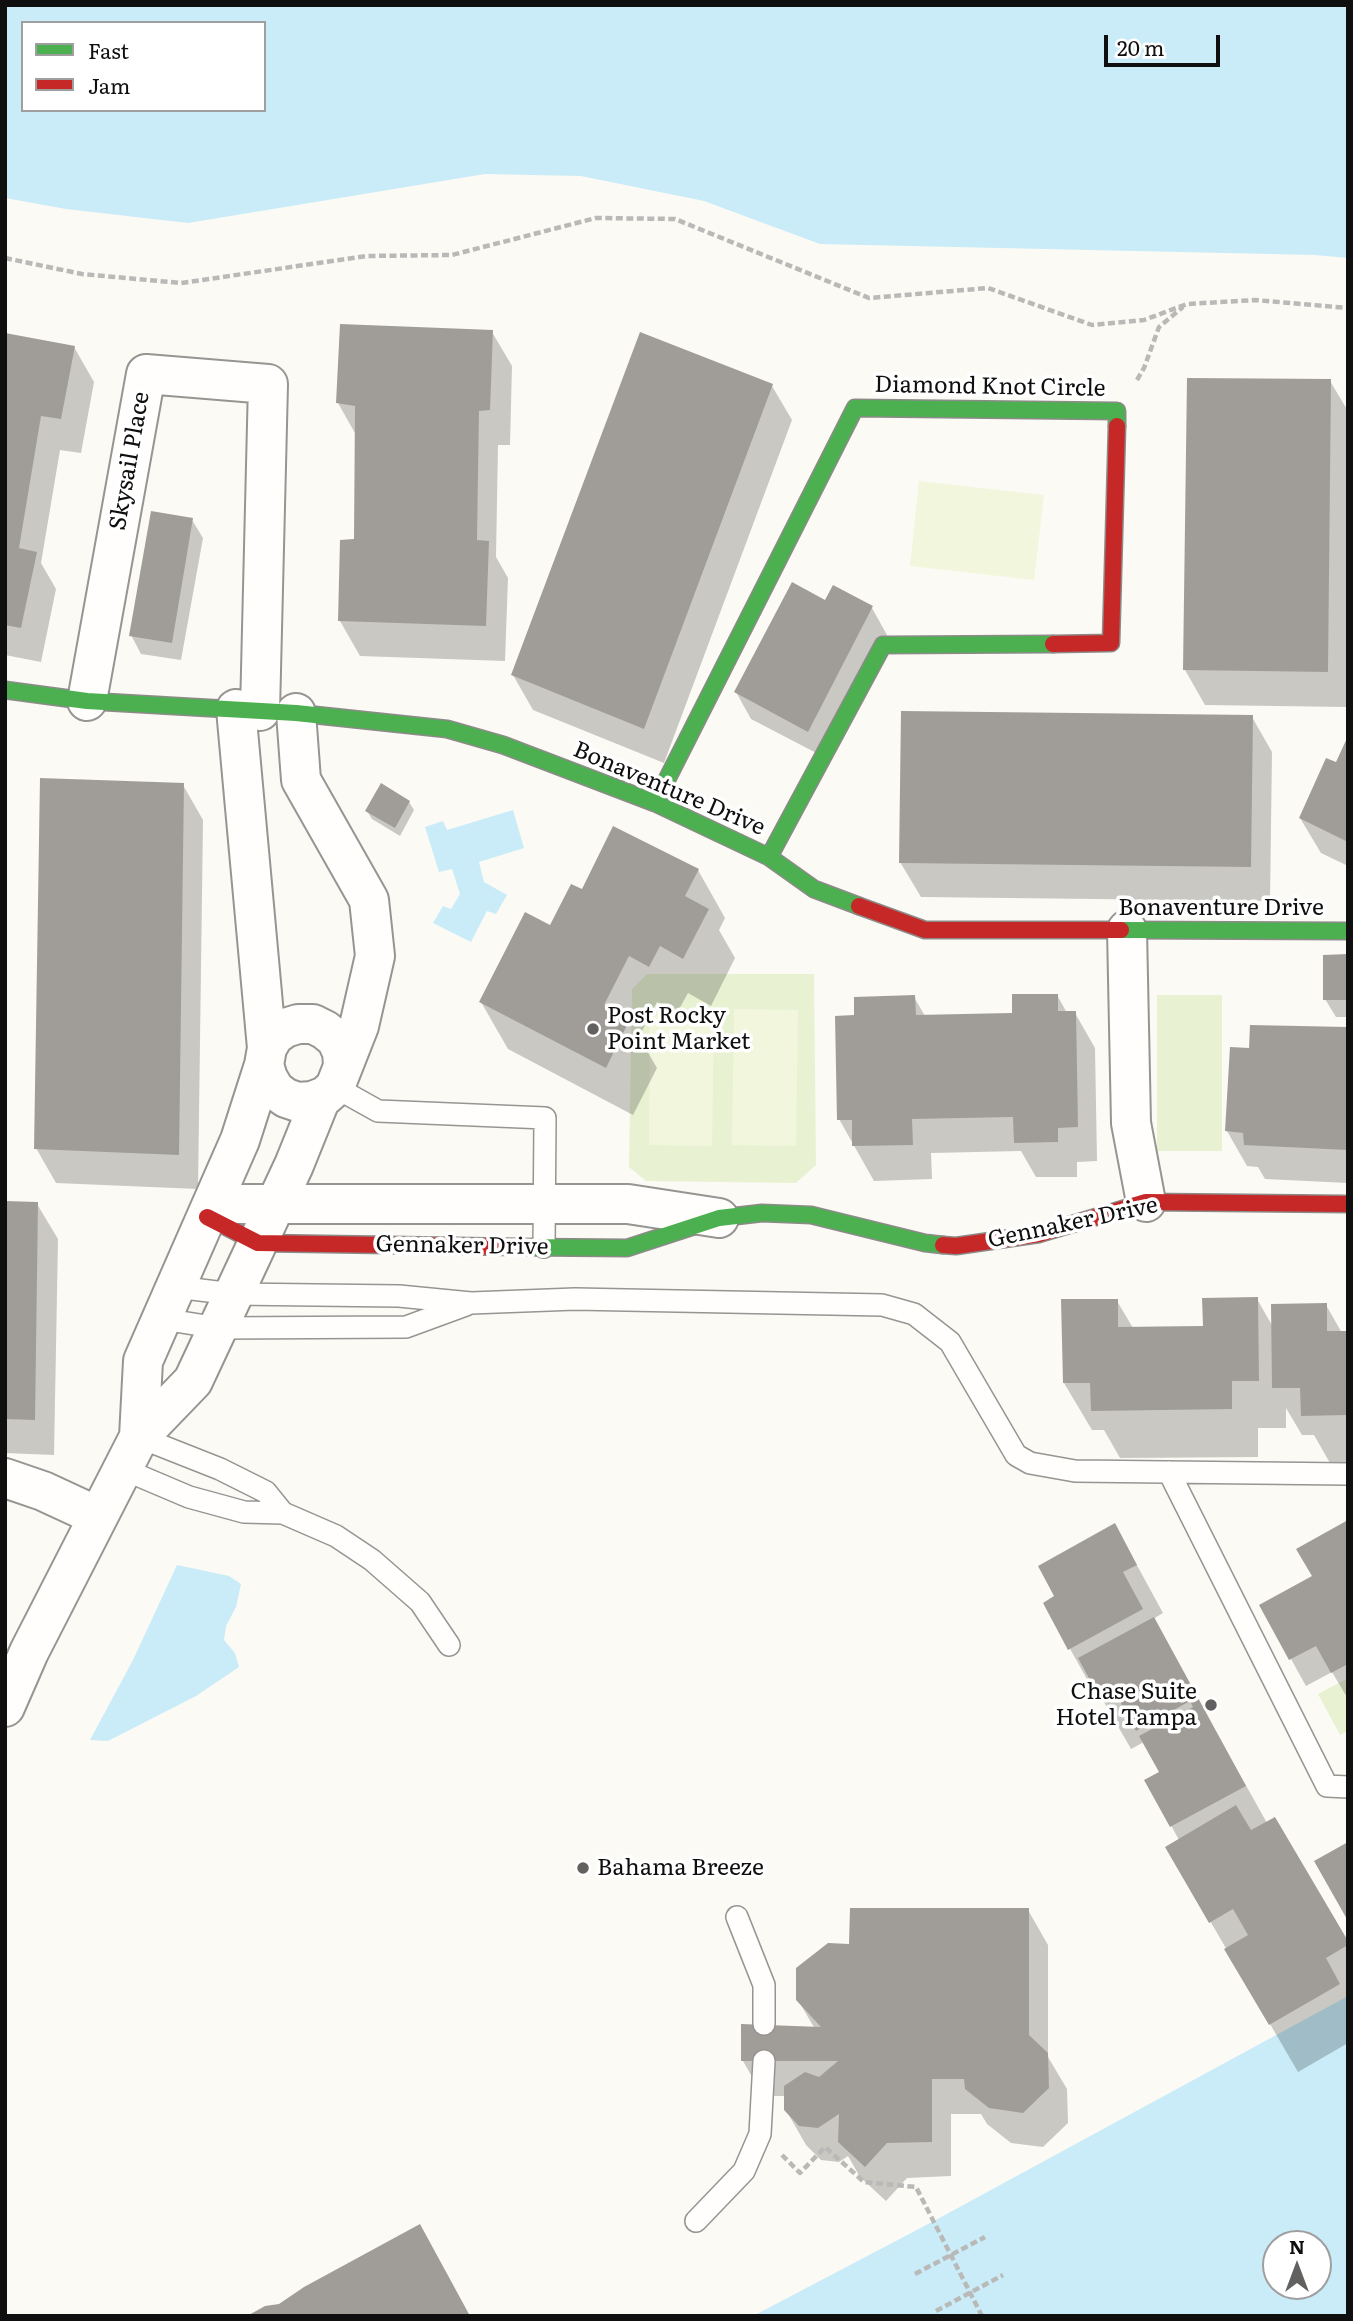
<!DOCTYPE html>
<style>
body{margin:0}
#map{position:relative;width:1353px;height:2321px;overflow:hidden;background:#fcfaf4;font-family:Literata,serif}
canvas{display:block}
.frame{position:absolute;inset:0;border:7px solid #0f0f0f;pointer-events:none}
.legend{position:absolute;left:21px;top:21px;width:245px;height:91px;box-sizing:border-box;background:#fff;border:2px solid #9f9f9f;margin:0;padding:9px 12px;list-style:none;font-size:21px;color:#0f0f0f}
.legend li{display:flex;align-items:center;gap:14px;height:35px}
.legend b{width:35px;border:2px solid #9f9f9f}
.north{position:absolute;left:1262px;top:2230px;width:70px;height:70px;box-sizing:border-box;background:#fff;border:2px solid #9f9f9f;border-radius:50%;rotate:0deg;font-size:19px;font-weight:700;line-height:28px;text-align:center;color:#0f0f0f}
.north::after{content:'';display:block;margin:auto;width:24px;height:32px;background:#62615f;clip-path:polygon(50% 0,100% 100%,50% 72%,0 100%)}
.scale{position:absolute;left:1104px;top:35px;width:116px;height:32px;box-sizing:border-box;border:4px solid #0f0f0f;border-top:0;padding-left:9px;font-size:21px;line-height:24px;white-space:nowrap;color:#0f0f0f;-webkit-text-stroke:5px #fff;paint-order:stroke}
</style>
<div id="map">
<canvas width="1353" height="2321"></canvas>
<div class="frame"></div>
<ul class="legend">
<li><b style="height:9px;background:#4caf50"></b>Fast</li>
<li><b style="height:9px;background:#c62828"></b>Jam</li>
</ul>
<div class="north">N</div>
<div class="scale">20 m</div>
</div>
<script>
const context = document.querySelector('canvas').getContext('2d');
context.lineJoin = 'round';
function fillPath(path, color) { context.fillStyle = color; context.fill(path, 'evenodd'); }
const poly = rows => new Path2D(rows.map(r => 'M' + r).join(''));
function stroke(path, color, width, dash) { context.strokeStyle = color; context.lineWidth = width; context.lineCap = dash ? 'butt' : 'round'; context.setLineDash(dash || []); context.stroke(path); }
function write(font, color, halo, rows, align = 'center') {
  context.font = font + ' Literata,serif'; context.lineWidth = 7; context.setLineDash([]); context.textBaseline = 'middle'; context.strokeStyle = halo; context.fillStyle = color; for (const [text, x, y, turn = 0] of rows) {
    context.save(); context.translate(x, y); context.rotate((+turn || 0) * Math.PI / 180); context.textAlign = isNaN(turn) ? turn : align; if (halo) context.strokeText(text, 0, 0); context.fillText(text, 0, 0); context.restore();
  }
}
const green = poly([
 [647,974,814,974,816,1165,796,1183,646,1181,629,1167,632,989],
 [1157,995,1222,995,1222,1151,1157,1151],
 [1348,1678,1348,1731,1340,1735,1318,1694]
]);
const pitch = poly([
 [919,481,1044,495,1034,580,910,566],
 [650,1009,714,1010,712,1146,649,1145],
 [734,1009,798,1010,796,1146,732,1145]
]);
const water = poly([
 [5,5,1348,5,1348,258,1315,255,820,244,704,201,581,176,485,174,188,223,66,209,5,198],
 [23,23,264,23,264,110,23,110],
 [513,810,524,848,479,862,484,882,507,895,496,914,487,911,471,942,433,923,443,906,451,909,460,894,452,869,439,872,425,827,443,821,447,830],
 [177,1565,229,1576,241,1584,236,1607,226,1626,224,1640,235,1653,239,1667,196,1696,108,1741,90,1740,133,1660],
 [1348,1996,1348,2316,753,2316,932,2222],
 [1276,2244,1318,2244,1318,2286,1276,2286]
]);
const shadow = poly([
 [492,332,512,366,510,445,498,445,496,557,508,578,505,661,360,656,340,621,355,541,356,435,338,403],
 [5,335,74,347,94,382,81,453,60,450,41,563,56,589,41,662,5,655],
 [1330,381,1348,411,1347,707,1205,705,1185,670],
 [772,386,792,420,664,763,533,710,513,675],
 [192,520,203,538,181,660,141,654,131,635],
 [826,602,872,608,887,635,824,757,751,719,736,692],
 [1252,717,1272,752,1270,901,921,897,900,862],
 [1348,740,1348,866,1321,853,1300,818,1337,765],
 [183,785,203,820,198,1189,56,1183,36,1148],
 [409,802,414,810,400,836,372,819,367,811],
 [698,870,725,918,719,930,735,958,711,1006,688,993,677,1013,657,1002,639,1037,657,1068,633,1115,508,1049,481,1002,582,892],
 [1348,956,1348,1017,1336,1017,1325,999],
 [1057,995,1067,1013,1075,1013,1095,1048,1097,1161,1077,1162,1077,1177,1036,1177,1021,1151,931,1153,932,1179,874,1181,839,1119,856,1017,914,997,925,1016,1013,1014],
 [1348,1029,1348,1183,1265,1179,1258,1167,1247,1166,1227,1131,1250,1050],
 [5,1203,37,1204,58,1239,54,1455,5,1453],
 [1257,1299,1273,1327,1326,1305,1342,1333,1348,1333,1348,1463,1330,1463,1314,1435,1302,1435,1286,1408,1286,1428,1258,1428,1258,1457,1120,1458,1104,1430,1092,1430,1064,1383,1117,1301,1133,1328,1204,1327],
 [1348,1522,1348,1699,1332,1672,1306,1686,1261,1605,1314,1577],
 [1115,1525,1163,1613,1153,1619,1267,1823,1348,1944,1348,2043,1298,2072,1167,1847,1179,1840,1147,1781,1161,1773,1144,1742,1131,1749,1100,1695,1097,1697,1045,1604,1056,1597],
 [1028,1910,1048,1945,1048,2057,1067,2089,1068,2123,1043,2147,1011,2143,987,2124,981,2114,951,2114,951,2176,907,2178,886,2201,860,2177,848,2156,839,2162,821,2160,806,2145,786,2110,786,2096,763,2096,743,2061,815,2029,798,2000,851,1946]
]);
const building = poly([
 [340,324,493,330,490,410,479,411,477,540,489,541,486,626,338,621,340,540,354,539,355,406,336,403],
 [640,332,773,384,644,729,511,675],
 [5,333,75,346,61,419,41,416,19,548,37,552,21,628,5,625],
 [1187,378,1331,379,1328,672,1183,670],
 [151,511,193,518,172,643,129,636],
 [792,582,825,600,833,585,873,606,808,732,734,692],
 [901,711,1253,715,1251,867,899,863],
 [1348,736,1348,842,1299,818,1326,758,1336,762],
 [40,778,184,783,179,1155,34,1149],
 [381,783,410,801,395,828,365,811],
 [613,826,699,869,685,896,709,909,683,959,660,946,649,967,629,956,604,1005,630,1019,606,1068,479,1002,525,912,550,925,571,884,582,889],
 [1348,954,1348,1000,1323,1000,1323,955],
 [1012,994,1058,994,1058,1011,1076,1011,1078,1127,1058,1128,1058,1142,1014,1143,1013,1117,912,1119,913,1145,852,1146,852,1120,837,1120,835,1016,854,1015,854,997,915,995,916,1015,1012,1013],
 [1250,1025,1348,1027,1348,1150,1244,1145,1243,1133,1225,1131,1230,1047,1249,1048],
 [5,1201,38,1202,35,1420,5,1419],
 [1258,1297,1259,1381,1232,1381,1232,1409,1091,1411,1090,1383,1063,1383,1061,1299,1118,1299,1118,1327,1203,1326,1202,1298],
 [1327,1303,1327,1331,1348,1331,1348,1415,1301,1416,1300,1388,1272,1388,1271,1304],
 [1348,1520,1348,1664,1331,1673,1316,1646,1289,1660,1259,1605,1312,1576,1296,1549],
 [1115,1523,1137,1565,1123,1572,1143,1609,1068,1650,1043,1603,1054,1596,1038,1566],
 [1154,1617,1246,1786,1170,1827,1144,1780,1159,1772,1139,1736,1193,1707,1190,1701,1136,1731,1116,1694,1102,1702,1078,1658],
 [1236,1805,1251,1830,1275,1817,1348,1941,1348,1945,1326,1958,1340,1984,1269,2025,1224,1949,1248,1935,1233,1909,1209,1923,1165,1847],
 [1348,1842,1348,1921,1314,1861],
 [850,1908,1029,1908,1029,2035,1048,2053,1049,2088,1023,2113,989,2108,965,2089,964,2079,932,2079,932,2142,887,2143,865,2167,838,2142,839,2114,818,2128,799,2126,784,2110,784,2086,805,2072,819,2077,838,2061,741,2061,741,2024,821,2027,796,2000,796,1968,828,1943,849,1944],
 [420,2224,470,2316,247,2316,265,2306,279,2304,304,2287]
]);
const path = poly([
 [5,258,82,274,181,283,367,256,452,255,596,218,675,219,869,298,988,288,1092,325,1144,320,1187,304,1255,300,1348,308],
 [1137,380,1144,368,1159,327,1183,307],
 [782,2155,800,2173,825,2147,864,2182,916,2187,982,2316],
 [915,2274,985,2237],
 [936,2311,1003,2275]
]);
const lane = poly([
 [335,1087,378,1111,545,1118,544,1247],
 [176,1287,233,1294,399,1296,471,1303,575,1299,882,1305,914,1314,950,1342,1016,1455,1030,1463,1075,1471,1348,1474],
 [162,1319,219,1328,406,1327,466,1305],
 [139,1437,220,1469,266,1492,283,1513],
 [123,1469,189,1497,244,1512,283,1513,336,1536,372,1560,420,1602,449,1645],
 [1169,1472,1327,1786,1348,1787],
 [737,1917,764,1985,764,2024],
 [696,2221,744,2171,760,2134,764,2061]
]);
const street = poly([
 [87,701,146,374,268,384,260,711],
 [236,709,267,1048],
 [296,713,301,780,369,900,375,956,359,1026,335,1087,325,1096,312,1101,298,1102,286,1098,275,1090,268,1078,264,1065,267,1048,274,1036,285,1028,298,1024,313,1024,325,1030,336,1039,342,1052,343,1065],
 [1127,930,1131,1123,1146,1202],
 [213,1204,628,1204,719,1218],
 [139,1437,143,1361,240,1140,264,1065],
 [5,1478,43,1491,97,1516],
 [5,1707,29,1652,139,1437,193,1381,294,1165,321,1098]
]);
const fast = poly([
 [5,690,87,701,296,713,447,729,503,745,655,803,769,857,814,889,859,906],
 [655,803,855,408,1117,411,1117,426],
 [769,857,883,645,1053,644],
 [1121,930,1348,931],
 [520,1247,627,1248,719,1218,762,1213,811,1215,925,1243,943,1245]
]);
const jam = poly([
 [1053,644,1111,643,1117,426],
 [859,906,925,930,1121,930],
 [207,1217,258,1243,520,1247],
 [943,1245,956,1246,1039,1234,1146,1202,1348,1204]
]);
const markers = [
 [593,1029,7,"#62615f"],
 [1211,1705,7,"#62615f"],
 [583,1868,7,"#62615f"]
];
const streetNames = [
 ["Diamond Knot Circle",990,387,1],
 ["Skysail Place",130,461,-80],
 ["Bonaventure Drive",669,789,23],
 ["Bonaventure Drive",1221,908],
 ["Gennaker Drive",1073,1223,-12],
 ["Gennaker Drive",462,1246,1]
];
const poiNames = [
 ["Post Rocky",607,1016],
 ["Point Market",607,1042],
 ["Chase Suite",1197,1692,"right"],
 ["Hotel Tampa",1197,1718,"right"],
 ["Bahama Breeze",597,1868]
];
fillPath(green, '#e8f2d3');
fillPath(pitch, '#f2f6dd');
fillPath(water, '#c9ecf8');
fillPath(shadow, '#0003');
fillPath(building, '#a09d99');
stroke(lane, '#969592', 24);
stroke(street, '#969592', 42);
stroke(fast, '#8c8b89', 19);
stroke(jam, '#8c8b89', 19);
stroke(path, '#b9b9b8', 4.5, [7, 3.5]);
stroke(lane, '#fffefd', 21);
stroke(street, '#fffefd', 38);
stroke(fast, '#4caf50', 16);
stroke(jam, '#c62828', 16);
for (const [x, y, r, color] of markers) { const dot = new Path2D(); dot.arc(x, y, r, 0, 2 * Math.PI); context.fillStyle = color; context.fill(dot); stroke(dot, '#fff', 2.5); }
write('23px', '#0f0f0f', '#fff', streetNames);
write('23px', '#0f0f0f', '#fff', poiNames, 'left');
</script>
